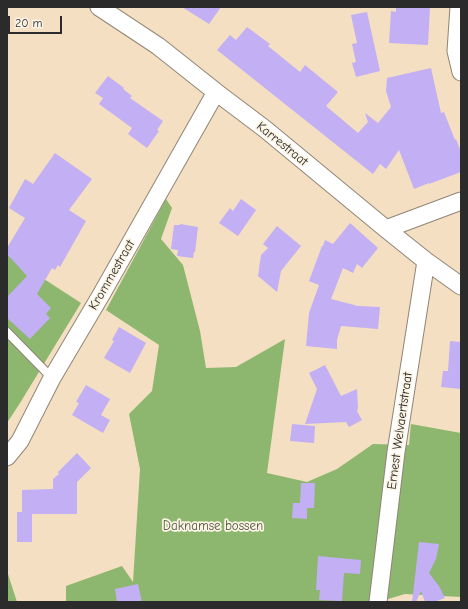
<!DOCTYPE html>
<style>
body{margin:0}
#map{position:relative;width:468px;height:609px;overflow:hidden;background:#f4dfc2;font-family:"Comic Neue",sans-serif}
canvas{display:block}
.frame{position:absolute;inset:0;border:8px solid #2b2b2b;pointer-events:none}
.scale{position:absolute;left:8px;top:16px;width:54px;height:18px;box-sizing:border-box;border:2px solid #2b2b2b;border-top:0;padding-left:5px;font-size:12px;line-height:14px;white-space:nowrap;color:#2b2b2b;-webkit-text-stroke:3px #fcf5e5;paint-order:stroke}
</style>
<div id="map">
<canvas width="468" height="609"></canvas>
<div class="frame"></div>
<div class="scale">20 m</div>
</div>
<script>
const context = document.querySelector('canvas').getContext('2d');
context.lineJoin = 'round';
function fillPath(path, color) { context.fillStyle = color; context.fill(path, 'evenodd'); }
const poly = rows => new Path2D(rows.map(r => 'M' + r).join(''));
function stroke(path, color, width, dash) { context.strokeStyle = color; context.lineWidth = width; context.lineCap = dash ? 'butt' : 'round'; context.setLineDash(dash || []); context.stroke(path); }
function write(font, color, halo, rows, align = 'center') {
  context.font = font + ' "Comic Neue",sans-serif'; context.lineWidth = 3.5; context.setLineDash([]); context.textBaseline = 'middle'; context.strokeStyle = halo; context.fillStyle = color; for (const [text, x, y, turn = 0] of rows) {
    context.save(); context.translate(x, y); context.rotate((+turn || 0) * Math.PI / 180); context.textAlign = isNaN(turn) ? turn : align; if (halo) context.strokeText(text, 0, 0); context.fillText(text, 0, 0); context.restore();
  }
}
const forest = poly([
 [166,199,172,208,161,239,183,265,200,331,206,368,236,367,285,339,267,473,307,482,337,469,373,444,409,445,411,424,461,433,461,597,405,594,378,602,50,602,66,601,66,586,122,566,133,582,140,469,129,414,152,391,159,345,106,310],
 [7,255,81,303,20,403,7,423],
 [7,571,17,602,7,602]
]);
const building = poly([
 [182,7,221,7,209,24],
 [396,7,430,7,428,45,389,43,391,11,396,12],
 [367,12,380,71,356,77,352,63,356,62,352,44,357,43,351,15],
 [247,27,270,44,268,46,300,72,305,65,338,92,326,106,358,133,368,122,365,113,378,123,391,107,386,91,387,78,431,68,441,113,444,112,455,140,456,139,461,152,461,172,429,184,429,183,414,189,399,150,386,169,380,164,373,174,217,50,230,35,236,40],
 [108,76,124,88,123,89,132,96,130,98,163,121,157,130,159,131,147,148,128,134,132,128,99,104,103,98,95,93],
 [55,153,92,179,69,210,86,221,60,267,58,265,55,270,52,268,37,294,51,308,46,314,50,318,30,339,7,318,7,297,27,276,7,254,7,248,25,218,9,208,25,179,33,184],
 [241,199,256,210,238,236,219,223,230,208,233,211],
 [350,223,378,248,362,268,357,264,353,273,343,268,331,299,358,306,380,307,378,329,341,326,337,340,337,349,306,346,309,313,319,285,309,281,322,246,323,246,325,240,333,244],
 [180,224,198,227,195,252,194,252,193,258,177,256,178,250,171,249,174,225,180,225],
 [277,226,301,246,281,271,277,292,258,276,261,255,268,248,263,244],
 [119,327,146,343,130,373,104,358,114,341,112,340],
 [450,341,461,342,461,389,441,387,443,371,448,371],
 [325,365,341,396,357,389,358,408,357,411,362,420,349,427,346,422,305,424,317,389,309,373],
 [86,385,110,399,101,415,110,420,103,433,72,415,79,403,76,402],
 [292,424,315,426,314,443,290,441],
 [77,453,91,468,77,482,77,514,32,514,32,542,17,542,17,512,22,512,22,490,53,489,53,479,59,474,58,472],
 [301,483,315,483,314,508,307,508,307,519,292,518,293,503,300,503],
 [419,542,439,544,436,559,429,573,439,586,445,598,434,602,425,602,421,591,416,602,412,602],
 [318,556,361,560,360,574,344,573,342,601,319,600,320,590,316,590],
 [138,584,142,602,117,602,115,589]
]);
const lane = poly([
 [7,332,52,378]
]);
const street = poly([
 [99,7,158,46,216,92,265,129,386,229,426,261,461,286],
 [459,7,456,51,461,72],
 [386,229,461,201],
 [7,457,20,441,52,378,101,295,216,92],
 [378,602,396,452,426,261]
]);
const streetNames = [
 ["Karrestraat",282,144,39],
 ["Krommestraat",112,275,-60],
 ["Ernest Welvaertstraat",400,431,-82]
];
const parkNames = [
 ["Daknamse bossen",213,526]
];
fillPath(forest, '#8db76e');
fillPath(building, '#c2aff4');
stroke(lane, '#908576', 10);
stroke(street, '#908576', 19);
stroke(lane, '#fff', 8);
stroke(street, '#fff', 17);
write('13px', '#2b2b2b', '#fcf5e5', streetNames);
write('13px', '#4d5640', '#fcf5e5', parkNames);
</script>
